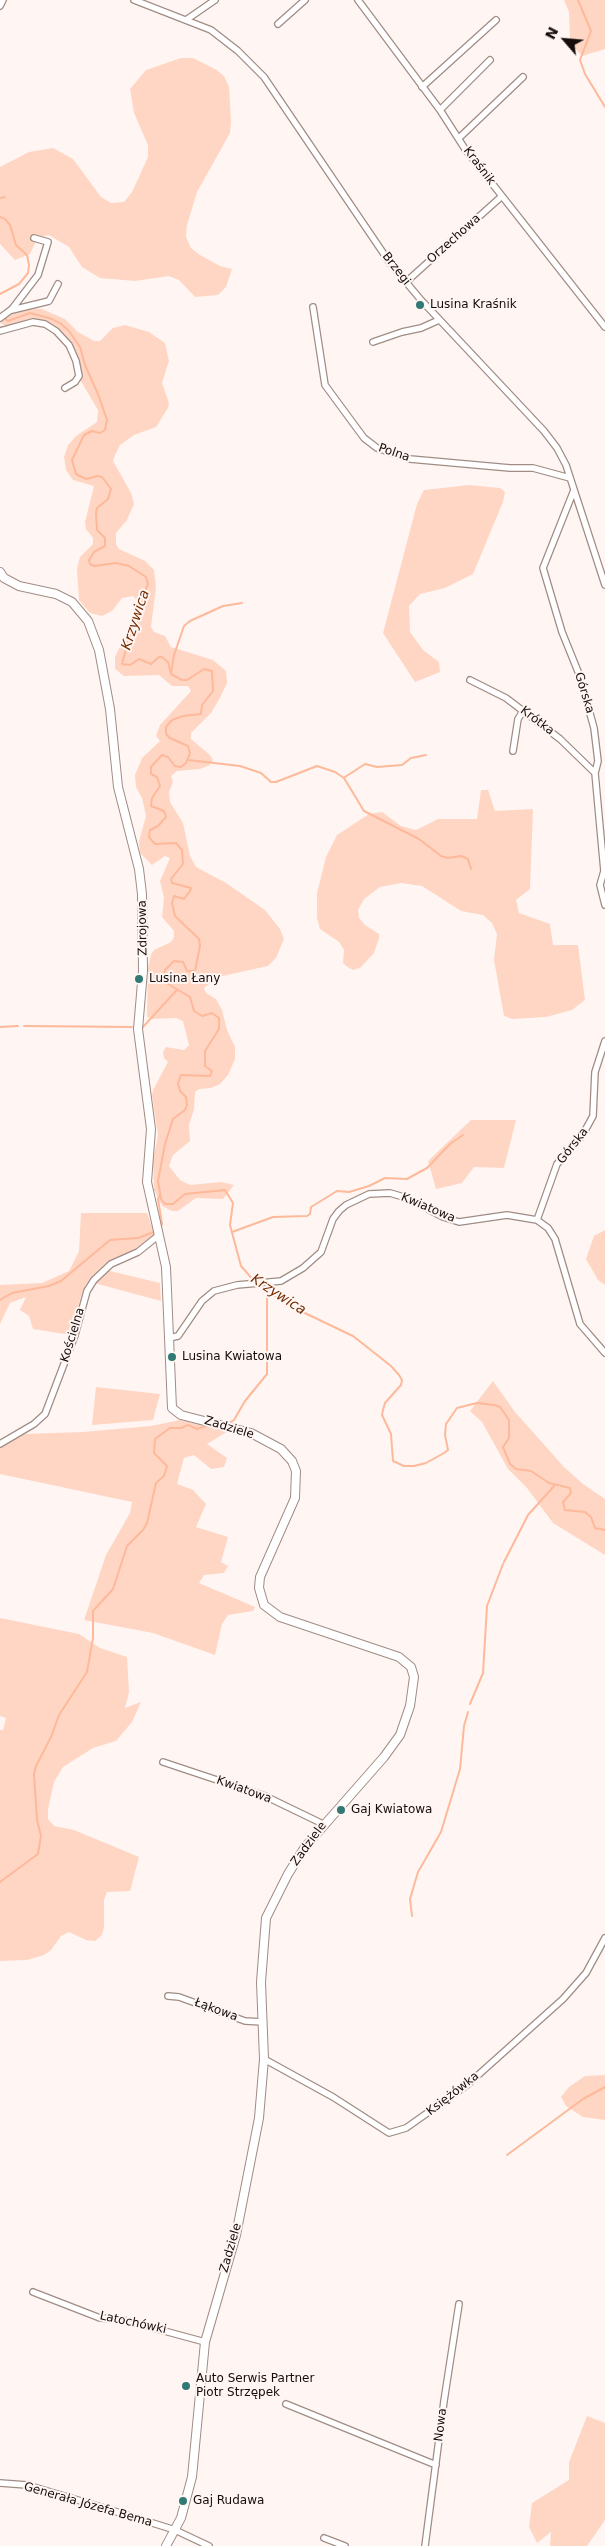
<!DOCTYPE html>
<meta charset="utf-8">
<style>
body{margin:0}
#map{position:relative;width:605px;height:2546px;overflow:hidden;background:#fff6f3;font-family:"DejaVu Sans",sans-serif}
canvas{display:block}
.north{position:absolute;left:540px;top:15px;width:50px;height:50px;-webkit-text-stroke:4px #fff6f3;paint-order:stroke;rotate:297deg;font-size:14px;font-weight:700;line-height:20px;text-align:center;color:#150e0b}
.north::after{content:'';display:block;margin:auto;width:18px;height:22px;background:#150e0b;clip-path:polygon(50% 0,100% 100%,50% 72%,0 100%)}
</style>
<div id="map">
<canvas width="605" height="2546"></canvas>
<div class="north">N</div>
</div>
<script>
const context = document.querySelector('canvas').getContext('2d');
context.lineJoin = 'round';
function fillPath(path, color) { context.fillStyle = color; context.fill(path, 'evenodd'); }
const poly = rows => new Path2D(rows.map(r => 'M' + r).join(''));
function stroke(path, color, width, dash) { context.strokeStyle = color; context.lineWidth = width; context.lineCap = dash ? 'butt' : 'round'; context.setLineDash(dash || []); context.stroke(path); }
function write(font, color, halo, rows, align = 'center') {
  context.font = font + ' "DejaVu Sans",sans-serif'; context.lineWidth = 4; context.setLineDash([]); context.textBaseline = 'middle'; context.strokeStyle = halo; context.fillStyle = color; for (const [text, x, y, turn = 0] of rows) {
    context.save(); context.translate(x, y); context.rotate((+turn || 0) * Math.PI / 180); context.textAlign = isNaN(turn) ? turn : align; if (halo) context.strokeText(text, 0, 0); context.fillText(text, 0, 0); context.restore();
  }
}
const green = poly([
 [564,0,605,0,605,49,582,56,570,43,569,12],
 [181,58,193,58,215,69,224,76,229,87,231,121,230,133,197,192,187,225,186,237,191,248,200,255,220,266,232,269,226,287,218,295,195,297,179,280,169,276,135,281,100,278,82,267,69,247,49,235,38,237,30,254,15,260,0,244,0,167,29,152,53,148,73,159,101,197,111,203,124,202,132,192,148,157,148,145,134,113,130,89,146,70],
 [30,308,42,309,65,319,78,332,94,341,100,341,113,328,125,325,149,332,165,343,169,361,162,383,169,403,168,408,156,427,134,435,120,445,115,455,113,461,131,493,134,504,127,520,116,533,116,544,119,549,145,561,154,570,156,587,151,627,154,632,165,636,171,647,213,660,226,671,227,683,220,698,211,713,191,733,191,739,210,755,213,760,210,765,200,769,177,771,171,776,173,782,169,792,170,802,183,823,190,856,196,867,226,883,265,910,280,929,284,939,276,958,268,966,218,977,204,988,206,993,216,999,222,1010,227,1030,235,1047,235,1059,228,1075,220,1084,211,1088,199,1089,195,1092,194,1109,189,1125,190,1141,173,1155,169,1166,180,1180,190,1185,221,1182,234,1185,223,1199,196,1198,178,1211,172,1211,162,1206,154,1190,153,1160,158,1135,152,1096,153,1090,168,1062,164,1058,163,1052,166,1047,184,1050,189,1045,183,1021,176,1018,153,1019,147,1017,148,967,151,955,154,950,171,942,174,937,174,931,162,917,164,898,160,881,170,858,165,856,152,865,140,853,139,841,146,816,142,798,136,787,135,775,142,758,160,741,156,736,160,725,191,691,188,686,172,686,159,675,124,676,115,669,115,657,137,612,137,600,133,596,122,598,112,611,102,616,90,613,79,600,77,569,80,557,93,544,93,538,86,529,85,522,94,486,73,480,66,470,64,457,68,445,76,436,97,422,98,410,79,378,67,342,50,326,29,320,7,326,0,323,12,313],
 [469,485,500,488,505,492,503,502,473,574,445,588,420,594,409,606,410,632,423,650,439,662,440,672,415,682,383,633,417,504,424,490],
 [481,790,488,790,495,811,533,809,530,889,516,900,519,913,550,924,553,945,578,945,585,1000,572,1010,546,1017,512,1019,504,1016,494,960,497,934,492,923,483,915,461,911,422,886,401,883,380,887,364,899,358,910,359,918,365,925,379,934,379,938,374,953,360,968,353,970,346,966,343,963,344,950,339,942,320,929,317,918,317,893,326,857,337,835,369,814,382,812,401,826,416,830,438,819,477,819],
 [471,1120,516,1120,504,1168,474,1167,462,1183,436,1189,428,1161],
 [81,1213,147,1213,155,1235,133,1251,106,1263,94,1274,86,1284,81,1296,71,1335,33,1329,29,1316,20,1310,26,1297,10,1303,0,1324,0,1285,42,1283,69,1271,79,1251],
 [605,1230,605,1285,598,1280,586,1259,594,1236],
 [106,1270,160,1283,161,1301,94,1283],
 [493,1381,515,1412,564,1467,583,1484,605,1499,605,1555,553,1523,527,1488,508,1469,482,1422,470,1411],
 [96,1387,160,1394,153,1420,92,1425],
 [180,1420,230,1430,207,1444,227,1458,224,1467,211,1469,194,1455,184,1458,177,1484,193,1490,206,1504,196,1527,228,1537,221,1562,228,1566,224,1573,204,1575,199,1583,255,1607,253,1611,228,1615,222,1624,215,1655,153,1633,84,1620,106,1555,130,1513,132,1502,0,1474,0,1448,24,1434,83,1432,151,1426],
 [0,1618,79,1634,100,1648,127,1657,129,1692,125,1708,141,1702,132,1722,116,1741,93,1748,63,1767,54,1782,48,1809,48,1819,54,1826,74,1830,139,1857,130,1891,107,1892,104,1900,104,1927,102,1935,95,1941,86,1940,69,1932,61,1936,51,1950,44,1955,27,1960,0,1961,0,1730,3,1730,6,1718,0,1716],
 [605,2075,605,2120,583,2117,566,2106,561,2097,569,2087,585,2076],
 [587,2416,605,2423,605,2520,587,2546,550,2546,551,2532,537,2543,529,2527,532,2503,569,2480,569,2462]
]);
const stream = poly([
 [578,0,591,31,580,60,585,74,605,107],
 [0,198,5,197],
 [0,217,5,219,10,225,16,245,27,255,29,265,28,273,19,284,0,294],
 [0,314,8,321,30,313,52,319,61,324,69,331,80,347,85,365,98,394,107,420,105,430,100,433,92,431,84,435,72,460,76,474,86,479,98,476,102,477,111,489,108,499,97,508,96,513,97,530,105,538,105,546,94,552,89,560,90,564,94,566,116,563,129,566,146,577,148,584,144,593,140,618,131,631,122,664,130,665,139,659,151,664,159,657,162,657,168,662,171,674,182,680,187,680,204,669,212,671,213,691,202,705,201,714,183,716,172,720,166,727,166,734,170,738,188,746,190,753,186,763,181,767,175,766,168,757,162,755,151,767,151,774,157,777,160,786,152,798,151,806,164,811,166,817,158,826,150,830,149,837,155,844,176,843,182,850,183,864,171,879,172,883,191,888,190,891,184,899,174,896,172,903,175,916,199,939,200,946,195,971,187,971,183,962,174,961,165,970,163,981,190,997,194,1011,202,1016,212,1013,219,1018,219,1029,205,1051,205,1066,212,1071,210,1076,181,1075,178,1083,180,1091,186,1097,187,1105,185,1110,173,1119,165,1144,158,1181,161,1199,165,1204,173,1204,185,1194,225,1190,233,1203,230,1225,241,1266,255,1282],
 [171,674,174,655,184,626,190,621,223,606,242,603],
 [188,760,240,766,261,773,271,782,276,782,317,766,335,772,344,778,364,811,419,839,441,856,448,858,461,856,468,859,471,869],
 [345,777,365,764,377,767,402,765,411,758,426,755],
 [24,1026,132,1027],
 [0,1027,18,1026],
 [142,1028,176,991],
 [160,1195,158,1199,162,1224,161,1227],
 [232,1232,273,1217,307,1216,310,1214,311,1207,337,1191,349,1192,369,1186,385,1178,407,1179,427,1168,450,1144,463,1135],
 [258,1285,290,1306,353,1336,391,1366,399,1375,402,1380,401,1385,385,1403,383,1410,382,1415,391,1434,393,1461,404,1466,414,1466,426,1463,444,1453,448,1450,445,1435,446,1424,457,1408,477,1403,494,1405,500,1407,509,1420,509,1438,503,1447,510,1464,516,1469,531,1471,549,1483,570,1488,571,1493,563,1502,565,1510,585,1512,591,1517,595,1528,605,1530],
 [0,1300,12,1293,49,1286,61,1281,110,1240,138,1238,154,1232],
 [229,1423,234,1420,245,1401,267,1374,267,1290],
 [504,1562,528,1515,555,1485],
 [470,1704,483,1673,487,1606,503,1564],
 [0,1882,38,1854,41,1836,37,1820,34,1774,36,1766,51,1737,59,1715,87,1672,93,1638,93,1611,113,1589,127,1546,143,1530,147,1523,156,1483,164,1476,167,1466,154,1453,155,1439,170,1428,181,1428,188,1425,197,1429,210,1425],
 [412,1916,410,1899,418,1872,441,1832,460,1769,464,1726,468,1712],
 [507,2155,583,2099,605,2087]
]);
const street = poly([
 [134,0,211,30,238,51,264,77,390,263,421,300,544,431,557,448,566,465,605,585],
 [358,0,440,110,465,149,605,327],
 [0,6,3,0],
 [186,20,215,0],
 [278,24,305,0],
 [422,87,496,20],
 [440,110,490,60],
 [459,138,523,77],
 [406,282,502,196],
 [313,307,325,385,364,438,377,448,410,459,510,468,533,468,570,478],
 [12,310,49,301,58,284],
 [0,318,12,309,38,275,48,242,34,238],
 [0,331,33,322,45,324,56,331,69,345,76,361,79,376,75,382,65,388],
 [373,342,402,332,421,328,439,320],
 [574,490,543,568,562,632,579,674,594,728,598,761,595,773,604,871,600,885,605,905],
 [470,680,506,698,560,739,595,773],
 [513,751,518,719,523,711],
 [537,1220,557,1164,582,1136,593,1116,595,1072,605,1041],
 [169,1338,178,1336,202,1301,214,1291,237,1285,281,1281,303,1268,321,1252,333,1219,339,1211,346,1205,369,1194,390,1193,407,1198,443,1217,459,1222,507,1215,537,1220,548,1228,555,1239,580,1324,605,1353],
 [0,1444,34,1424,45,1414,75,1335,87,1291,94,1280,111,1264,138,1252,159,1235],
 [163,1762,265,1796,323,1824],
 [168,1996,179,1997,245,2021,263,2022],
 [264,2059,333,2097,389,2133,406,2128,467,2085,563,1999,586,1973,605,1938],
 [33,2292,100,2318,120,2319,205,2342],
 [286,2404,436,2465],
 [0,2483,27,2485,101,2507,175,2530,209,2546],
 [324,2538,345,2546],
 [425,2546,444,2401,459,2304]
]);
const secondary = poly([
 [0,572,4,578,19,586,56,594,72,602,88,621,99,650,110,709,118,787,139,869,142,894,143,971,138,1029,151,1129,147,1182,166,1267,172,1408,181,1415,251,1433,281,1449,292,1461,296,1471,295,1498,260,1577,259,1588,264,1605,280,1617,399,1657,411,1667,414,1677,410,1706,400,1735,384,1757,305,1847,288,1874,266,1918,261,1982,264,2059,259,2118,236,2235,205,2342,192,2477,181,2518,166,2546]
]);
const markers = [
 [420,305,5,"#307975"],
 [139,979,5,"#307975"],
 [172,1357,5,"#307975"],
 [341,1810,5,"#307975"],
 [186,2386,5,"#307975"],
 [183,2501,5,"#307975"]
];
const streetNames = [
 ["Kraśnik",479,166,53],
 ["Orzechowa",454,239,-42],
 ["Brzegi",396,269,52],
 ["Polna",394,453,19],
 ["Górska",584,693,73],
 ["Krótka",537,721,37],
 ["Zdrojowa",143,928,-91],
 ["Górska",573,1146,-52],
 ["Kwiatowa",428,1208,23],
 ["Kościelna",73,1335,-73],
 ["Zadziele",229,1428,17],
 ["Kwiatowa",244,1790,20],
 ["Zadziele",309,1844,-54],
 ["Łąkowa",216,2010,20],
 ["Księżówka",453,2094,-38],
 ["Zadziele",231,2248,-74],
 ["Latochówki",133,2323,12],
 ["Nowa",441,2425,-83],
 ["Generała Józefa Bema",88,2505,16]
];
const poiNames = [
 ["Lusina Kraśnik",430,305],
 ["Lusina Łany",149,979],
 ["Lusina Kwiatowa",182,1357],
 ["Gaj Kwiatowa",351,1810],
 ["Auto Serwis Partner",196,2379],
 ["Piotr Strzępek",196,2393],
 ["Gaj Rudawa",193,2501]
];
const waterNames = [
 ["Krzywica",136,620,-72],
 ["Krzywica",278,1295,33]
];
fillPath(green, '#ffd6c4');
stroke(stream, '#fdb99a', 2);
stroke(street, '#a08c84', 8);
stroke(secondary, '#a08c84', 10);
stroke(street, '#fff', 5.5);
stroke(secondary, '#fff', 8);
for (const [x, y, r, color] of markers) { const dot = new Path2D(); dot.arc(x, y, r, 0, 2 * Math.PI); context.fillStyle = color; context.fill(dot); stroke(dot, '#fff6f3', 2); }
write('12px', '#150e0b', '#fff6f3', streetNames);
write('12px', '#150e0b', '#fff6f3', poiNames, 'left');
write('italic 14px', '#742b00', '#fff6f3', waterNames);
</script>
